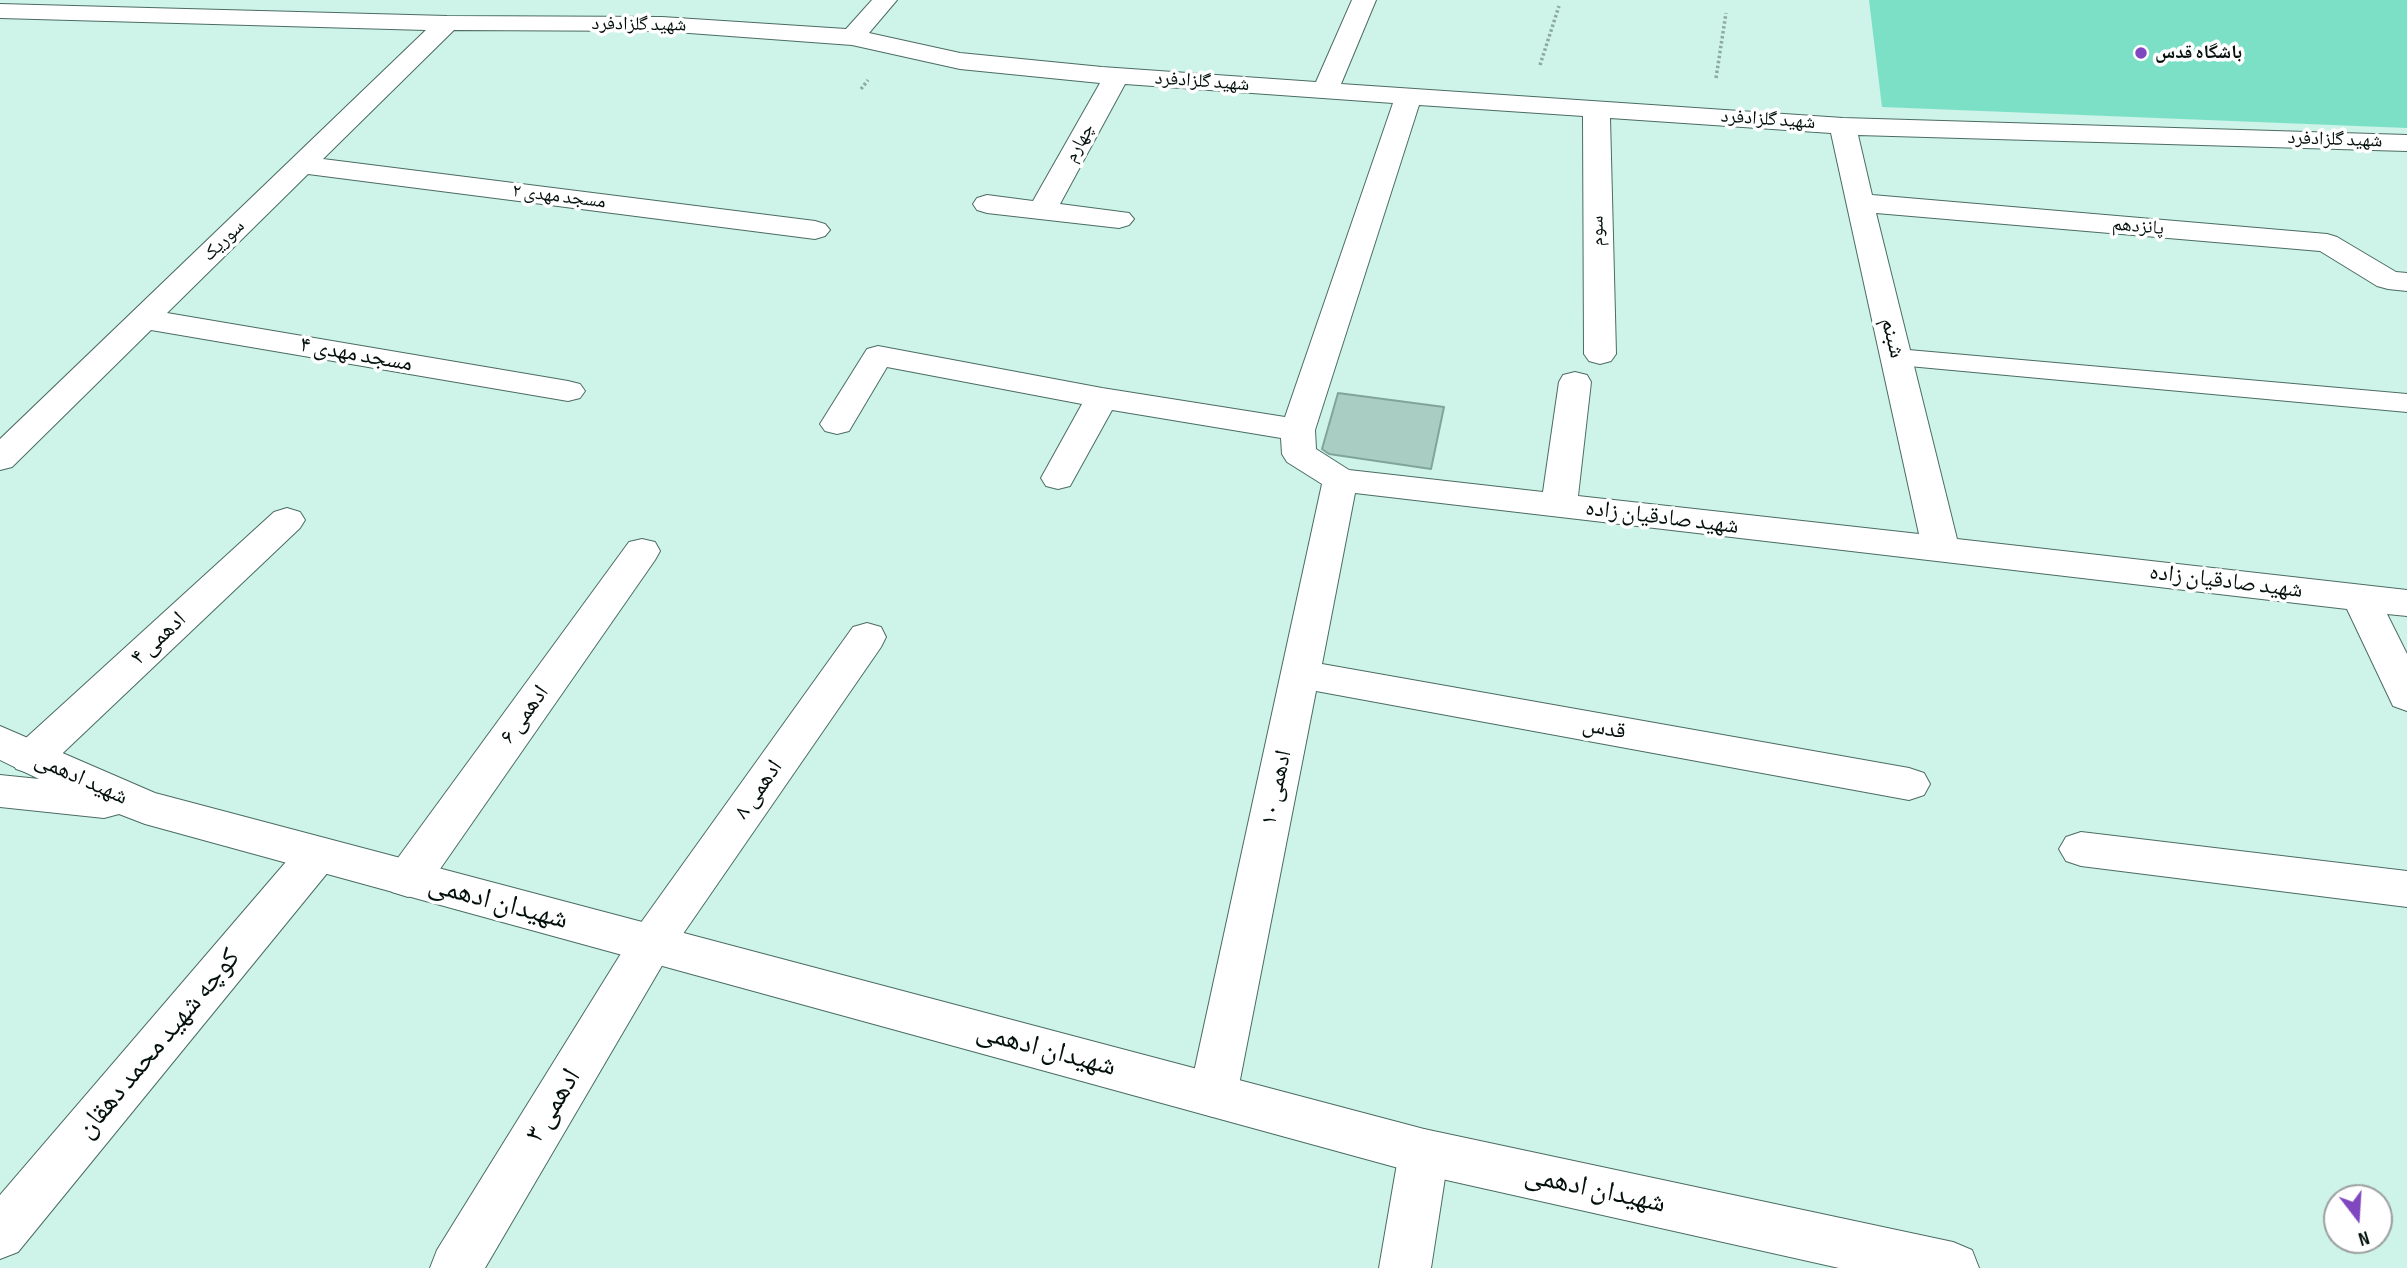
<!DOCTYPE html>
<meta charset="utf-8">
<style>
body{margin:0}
#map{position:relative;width:2407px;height:1268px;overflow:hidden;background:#cef3e8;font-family:"Sofia Sans Condensed",sans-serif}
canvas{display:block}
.north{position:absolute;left:2323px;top:1184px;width:70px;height:70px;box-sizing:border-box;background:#fff;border:2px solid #9b9f9e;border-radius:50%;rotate:163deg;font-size:19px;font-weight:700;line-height:28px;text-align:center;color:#04100c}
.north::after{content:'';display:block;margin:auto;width:24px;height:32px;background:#7f48bf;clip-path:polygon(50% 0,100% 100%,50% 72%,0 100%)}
</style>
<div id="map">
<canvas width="2407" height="1268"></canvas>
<div class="north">N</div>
</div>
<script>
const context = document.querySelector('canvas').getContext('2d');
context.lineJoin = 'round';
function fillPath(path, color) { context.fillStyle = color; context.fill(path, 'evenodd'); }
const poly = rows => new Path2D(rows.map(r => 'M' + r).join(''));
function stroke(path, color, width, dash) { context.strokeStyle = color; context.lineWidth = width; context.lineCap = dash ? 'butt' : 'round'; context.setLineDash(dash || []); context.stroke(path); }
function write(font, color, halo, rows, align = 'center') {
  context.font = font + ' "Sofia Sans Condensed","Noto Naskh Arabic",sans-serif'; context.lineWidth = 7; context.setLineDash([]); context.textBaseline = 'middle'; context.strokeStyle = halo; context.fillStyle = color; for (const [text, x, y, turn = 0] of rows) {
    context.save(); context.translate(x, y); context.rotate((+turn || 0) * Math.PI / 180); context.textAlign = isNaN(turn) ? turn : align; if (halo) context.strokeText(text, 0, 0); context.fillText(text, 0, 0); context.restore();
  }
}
const green = poly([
 [1869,0,2407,0,2407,128,1882,107]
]);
const building = poly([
 [1338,393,1444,407,1431,469,1329,454,1322,449,1338,393]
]);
const path = poly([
 [1540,65,1559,6],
 [1716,78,1726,13],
 [861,89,868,80]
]);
const service = poly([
 [1897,349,2407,394,2407,412,1887,364,1882,358,1887,352,1897,349]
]);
const minor = poly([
 [872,0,897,0,869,33,960,53,1102,67,1316,82,1352,0,1376,0,1341,84,1843,118,2407,135,2407,151,1858,135,1872,195,2327,234,2337,237,2396,272,2407,273,2407,291,2388,289,2377,286,2320,251,1876,213,1957,539,2407,590,2407,616,2387,614,2407,654,2407,711,2393,706,2347,609,1355,493,1322,664,1909,768,1924,773,1930,784,1924,795,1909,800,1316,691,1237,1095,1230,1111,1213,1117,1196,1111,1189,1095,1322,484,1287,462,1282,454,1281,438,1112,410,1070,486,1058,489,1046,486,1041,478,1082,404,887,367,849,431,837,434,825,431,820,424,867,349,878,346,1102,388,1285,417,1393,103,1125,84,1060,204,1129,213,1134,219,1129,225,1119,228,987,213,977,210,973,204,977,198,987,195,1033,201,1100,83,960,69,852,45,662,31,454,30,323,159,815,221,825,224,830,230,825,236,815,239,308,174,167,313,568,381,580,384,585,391,580,398,568,401,151,330,12,467,0,470,0,439,426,30,0,18,0,4,447,16,662,17,846,29,872,0],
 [1419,105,1583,116,1584,354,1589,361,1600,364,1611,361,1616,354,1610,118,1831,133,1919,534,1578,496,1591,382,1587,375,1575,372,1563,375,1559,382,1543,492,1349,470,1316,449,1315,430,1419,105],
 [287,508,300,512,305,520,300,528,46,769,31,774,16,769,10,758,16,747,274,512,287,508],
 [642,539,655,542,660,551,655,560,424,892,408,897,392,892,386,879,392,866,629,542,642,539],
 [867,623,881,627,886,637,881,647,667,957,485,1268,430,1268,437,1250,635,931,853,627,867,623],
 [2081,832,2407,871,2407,907,2081,866,2066,861,2059,849,2066,837,2081,832],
 [318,837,333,842,340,854,333,866,18,1252,0,1259,0,1195,303,842,318,837],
 [1424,1129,1442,1136,1449,1152,1431,1268,1379,1268,1399,1152,1406,1136,1424,1129]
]);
const tertiary = poly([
 [0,726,155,793,1424,1129,1953,1242,1972,1250,1979,1268,1839,1268,1424,1175,145,824,119,814,104,818,0,807,0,775,39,779,0,760,0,726]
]);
const markers = [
 [2141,53,7,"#7f48bf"]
];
const farStreetnames = [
 ["شهید گلزادفرد",639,25,1],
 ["شهید گلزادفرد",1202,82,4],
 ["شهید گلزادفرد",1768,120,4],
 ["شهید گلزادفرد",2335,140,2],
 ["چهارم",1080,143,-61],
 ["مسجد مهدی ۲",559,197,7],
 ["پانزدهم",2138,227,5],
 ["سوم",1598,231,-91],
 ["سوریک",224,241,-44]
];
const farPoinames = [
 ["باشگاه قدس",2155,53]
];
const streetNames = [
 ["شبنم",1892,338,76],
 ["مسجد مهدی ۴",356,355,10],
 ["شهید صادقیان زاده",1662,518,7],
 ["شهید صادقیان زاده",2226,582,7],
 ["ادهمی ۴",159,639,-43],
 ["ادهمی ۶",525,715,-54],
 ["قدس",1604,729,10],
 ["شهید ادهمی",81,779,24],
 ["ادهمی ۱۰",1277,788,-78],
 ["ادهمی ۸",759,790,-55]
];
const nearStreetnames = [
 ["شهیدان ادهمی",498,903,15],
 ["کوچه شهید محمد دهقان",159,1044,-50],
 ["شهیدان ادهمی",1046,1050,15],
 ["ادهمی ۳",554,1106,-59],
 ["شهیدان ادهمی",1595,1190,12]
];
fillPath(green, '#7ce0c7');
fillPath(building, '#a9cdc3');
stroke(building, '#81a49a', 2);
stroke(service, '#4b6c63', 2);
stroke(minor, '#4b6c63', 2);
stroke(tertiary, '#4b6c63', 2);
stroke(path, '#8daaa2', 3.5, [2.5, 2.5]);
fillPath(service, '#fff');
fillPath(minor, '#fff');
fillPath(tertiary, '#fff');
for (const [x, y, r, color] of markers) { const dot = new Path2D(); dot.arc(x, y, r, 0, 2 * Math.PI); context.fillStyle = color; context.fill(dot); stroke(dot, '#fff', 2.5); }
write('19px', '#04100c', '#fff', farStreetnames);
write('bold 19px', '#04100c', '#fff', farPoinames, 'left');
write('23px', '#04100c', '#fff', streetNames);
write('28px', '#04100c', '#fff', nearStreetnames);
</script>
